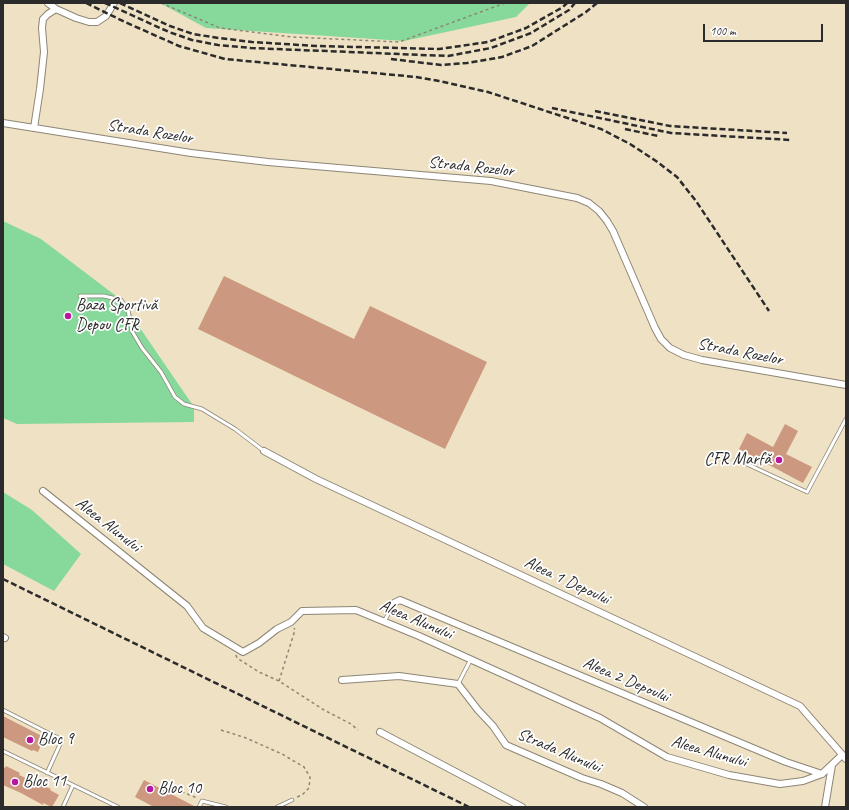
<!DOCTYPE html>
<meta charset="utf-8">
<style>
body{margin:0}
#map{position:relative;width:849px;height:810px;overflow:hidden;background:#efe1c3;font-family:Caveat,sans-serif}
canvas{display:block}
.frame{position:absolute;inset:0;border:4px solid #2b2b2b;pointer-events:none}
.scale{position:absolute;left:703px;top:24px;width:120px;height:18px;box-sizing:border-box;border:2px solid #2b2b2b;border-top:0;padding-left:5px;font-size:12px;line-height:14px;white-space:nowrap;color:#2b2b2b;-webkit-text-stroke:3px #fff;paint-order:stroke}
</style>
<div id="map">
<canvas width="849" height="810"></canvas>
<div class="frame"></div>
<div class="scale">100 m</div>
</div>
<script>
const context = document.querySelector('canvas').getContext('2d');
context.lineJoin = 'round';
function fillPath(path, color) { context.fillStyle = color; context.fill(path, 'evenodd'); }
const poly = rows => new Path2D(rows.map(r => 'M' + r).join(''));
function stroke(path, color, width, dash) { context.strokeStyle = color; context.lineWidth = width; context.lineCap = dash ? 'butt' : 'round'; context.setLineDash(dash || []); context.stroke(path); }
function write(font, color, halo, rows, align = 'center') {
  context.font = font + ' Caveat,sans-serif'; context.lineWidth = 3.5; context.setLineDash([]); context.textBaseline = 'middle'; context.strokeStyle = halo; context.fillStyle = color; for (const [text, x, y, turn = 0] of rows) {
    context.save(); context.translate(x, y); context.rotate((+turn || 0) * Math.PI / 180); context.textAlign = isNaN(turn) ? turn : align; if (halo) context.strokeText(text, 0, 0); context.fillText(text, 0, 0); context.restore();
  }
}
const green = poly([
 [160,3,530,3,516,17,404,41,206,28],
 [3,221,41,239,124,302,142,331,194,407,194,422,17,424,3,418],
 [3,492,32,510,81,554,54,591,3,564]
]);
const building = poly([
 [224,276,354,339,370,306,487,362,445,449,198,329],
 [785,424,798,431,786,454,812,467,803,483,739,449,747,433,773,447],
 [3,716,40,735,40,736,44,739,38,752,33,750,32,751,3,737],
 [6,766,20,773,19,775,51,789,50,790,59,795,52,807,43,803,43,805,21,793,3,785,3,767,5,768],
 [144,780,196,807,154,807,135,797]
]);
const path = poly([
 [161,3,220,28,292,37,399,42,505,3],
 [236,655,237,658,259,672,279,681,324,710,351,724,358,730],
 [279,681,295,630,294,628],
 [221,730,246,738,282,754,304,767,310,777,309,788,302,795,297,797],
 [165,785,197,798]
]);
const lane = poly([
 [80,296,104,296,121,300,128,310,132,331,142,348,161,372,175,397,184,404,202,409,235,429,264,451],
 [736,459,807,492,846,419],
 [384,622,394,603],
 [458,684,471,659],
 [3,710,62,740,47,773],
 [3,751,118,807],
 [63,807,73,785],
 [199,807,202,801,226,807],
 [277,807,292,800]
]);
const street = poly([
 [48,3,56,9,76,18,89,22,97,22,106,16,114,3],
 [3,123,191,153,268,162,491,181,577,198,589,203,599,211,607,221,613,231,655,328,661,339,670,348,684,355,702,360,846,385],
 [34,128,40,89,44,52,42,28,43,19,48,14,56,9],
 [264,451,316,479,800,706,846,759],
 [43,491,187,606,203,628,243,652,259,643,277,629,291,622,302,611,356,610,419,636,600,718,667,757,729,775,780,784,803,781,822,774],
 [394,603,400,600,786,762,822,774,842,755],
 [3,637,5,638],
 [342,680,399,676,458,684,478,710,493,726,506,745,582,778,601,784,622,793,644,807],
 [380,732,522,807],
 [825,807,832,765]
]);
const rail = poly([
 [86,3,125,22,179,46,225,59,416,77,439,81,488,92,601,129,630,144,656,161,677,177,696,201,769,311],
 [105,3,169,32,192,40,218,45,251,48,448,56,491,48,531,33,569,10,575,3],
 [120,3,170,26,193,34,219,38,252,42,317,46,439,49,488,42,526,28,563,7,567,3],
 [391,59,441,65,467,63,502,57,532,46,586,12,597,3],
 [552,108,671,133,791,140],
 [595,111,670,126,787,133],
 [625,129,658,136],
 [3,579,469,807]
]);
const markers = [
 [68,316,4,"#b5179e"],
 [779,460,4,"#b5179e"],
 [30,740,4,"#b5179e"],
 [15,782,4,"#b5179e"],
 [150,789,4,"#b5179e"]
];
const streetNames = [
 ["Strada Rozelor",150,132,9],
 ["Strada Rozelor",471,167,6],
 ["Strada Rozelor",740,352,11],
 ["Aleea Alunului",108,525,38],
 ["Aleea 1 Depoului",567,581,25],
 ["Aleea Alunului",416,620,23],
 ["Aleea 2 Depoului",626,680,23],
 ["Strada Alunului",559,751,23],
 ["Aleea Alunului",709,752,16]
];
const poiNames = [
 ["Baza Sportivă",76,306],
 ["Depou CFR",76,326],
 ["CFR Marfă",771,460,"right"],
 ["Bloc 9",38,740],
 ["Bloc 11",23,782],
 ["Bloc 10",158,789]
];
fillPath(green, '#86d99b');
fillPath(building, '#cc987f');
stroke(lane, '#8d8677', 4.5);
stroke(street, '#8d8677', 8);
stroke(path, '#8d8677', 1.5, [3, 3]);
stroke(lane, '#fff', 3);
stroke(street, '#fff', 6);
stroke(rail, '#2b2b2b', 2.5, [6, 3]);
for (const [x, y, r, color] of markers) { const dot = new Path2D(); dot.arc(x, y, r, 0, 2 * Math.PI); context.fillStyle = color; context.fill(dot); stroke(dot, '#fff', 1.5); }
write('17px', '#2b2b2b', '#fff', streetNames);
write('17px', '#2b2b2b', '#fff', poiNames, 'left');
</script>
